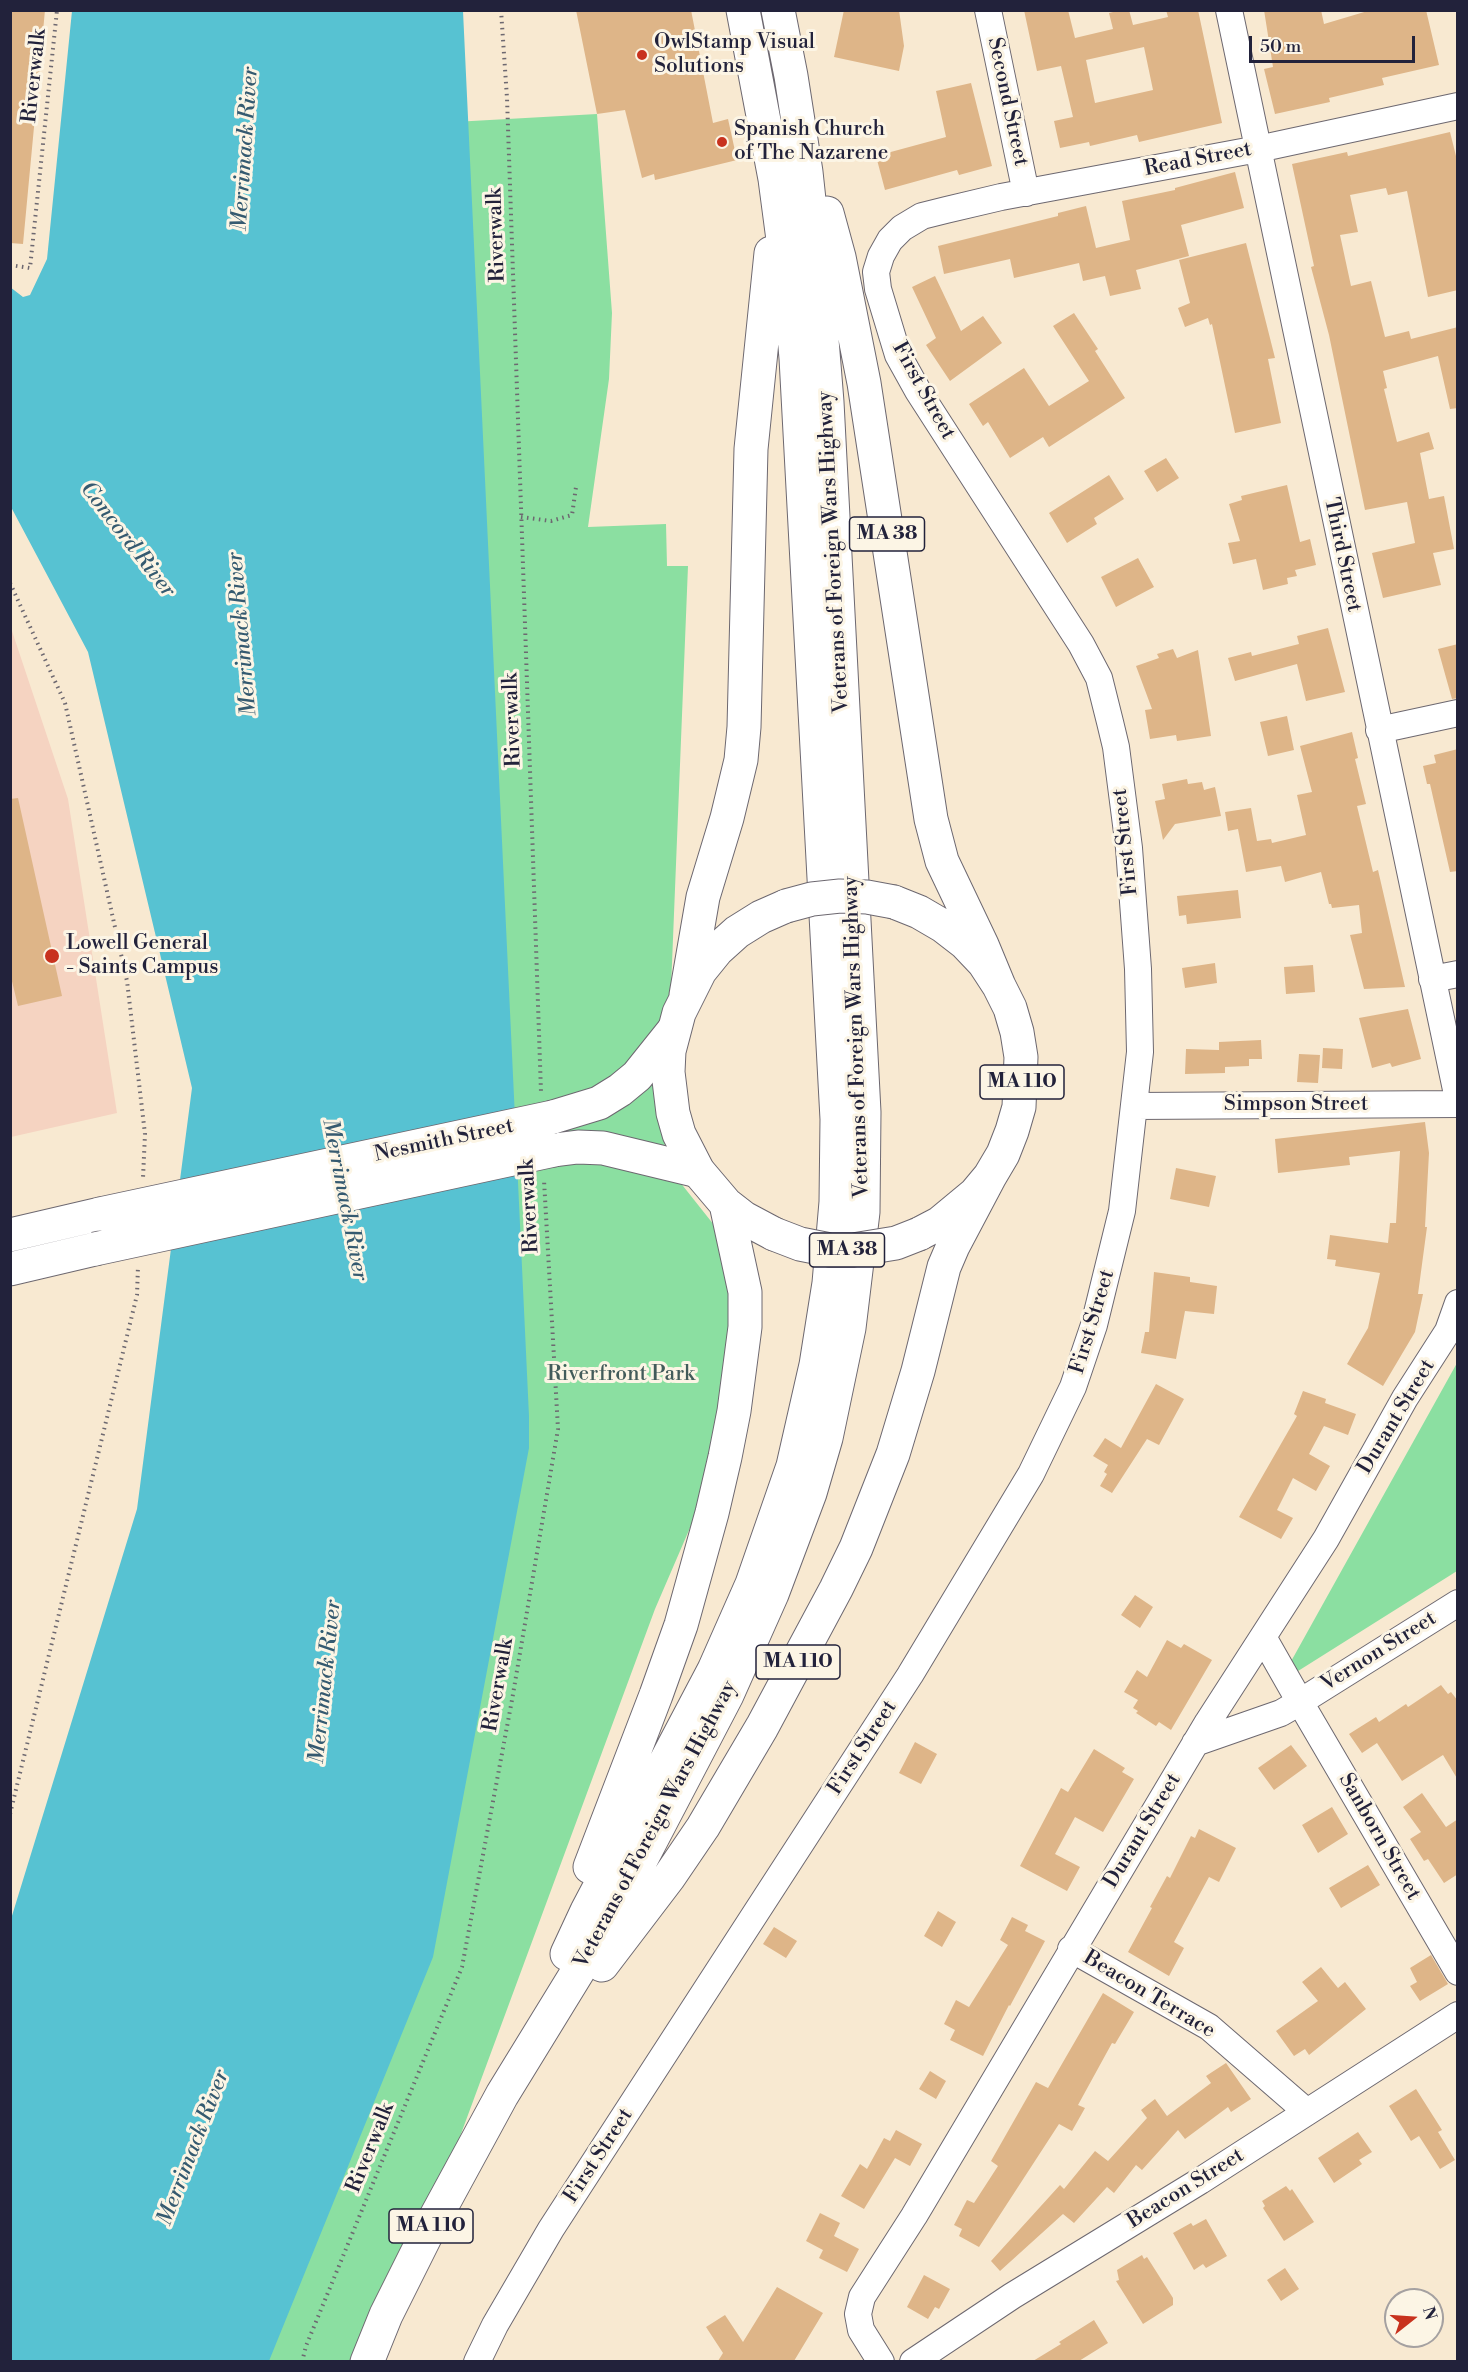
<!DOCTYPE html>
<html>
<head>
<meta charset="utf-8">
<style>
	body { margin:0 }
	#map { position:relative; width:1468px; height:2372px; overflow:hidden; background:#f8e9d1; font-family:"Libre Bodoni",serif }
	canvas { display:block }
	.frame { position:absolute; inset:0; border:12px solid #22223b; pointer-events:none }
	.north { position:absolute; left:1384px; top:2288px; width:60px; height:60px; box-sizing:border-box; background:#fcf5e5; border:2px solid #a5a1a1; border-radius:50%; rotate:73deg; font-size:16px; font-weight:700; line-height:24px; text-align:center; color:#22223b }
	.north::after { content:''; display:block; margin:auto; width:21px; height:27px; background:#c8321e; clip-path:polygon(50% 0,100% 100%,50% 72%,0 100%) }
	.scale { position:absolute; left:1249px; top:36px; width:166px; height:27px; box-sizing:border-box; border:3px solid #22223b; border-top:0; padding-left:8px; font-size:18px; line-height:21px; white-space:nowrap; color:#22223b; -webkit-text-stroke:4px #fcf5e5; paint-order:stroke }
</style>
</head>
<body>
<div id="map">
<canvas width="1468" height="2372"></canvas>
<div class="frame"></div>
<div class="north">N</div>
<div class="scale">50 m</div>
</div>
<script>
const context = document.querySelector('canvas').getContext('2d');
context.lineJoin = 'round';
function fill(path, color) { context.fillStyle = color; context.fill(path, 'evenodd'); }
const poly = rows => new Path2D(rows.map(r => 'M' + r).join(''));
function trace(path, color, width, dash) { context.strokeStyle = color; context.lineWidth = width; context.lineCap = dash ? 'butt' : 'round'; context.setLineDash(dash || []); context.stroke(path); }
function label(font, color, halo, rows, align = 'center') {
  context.font = font + ' "Libre Bodoni",serif'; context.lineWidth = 6; context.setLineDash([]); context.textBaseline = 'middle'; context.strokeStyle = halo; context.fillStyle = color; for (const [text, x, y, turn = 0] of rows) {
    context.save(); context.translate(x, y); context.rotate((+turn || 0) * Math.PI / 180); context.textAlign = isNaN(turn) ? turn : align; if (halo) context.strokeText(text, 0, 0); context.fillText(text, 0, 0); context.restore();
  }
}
const built = poly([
	[10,625,68,799,117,1113,11,1137]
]);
const green = poly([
	[597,114,612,313,609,379,588,527,666,524,667,566,688,566,664,1162,714,1225,745,1323,739,1414,655,1609,377,2361,258,2362,436,123],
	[1457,1363,1457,1571,1279,1683]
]);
const water = poly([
	[72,11,463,11,529,1416,529,1448,433,1957,269,2361,11,2361,11,1919,137,1509,192,1088,88,652,11,507,10,287,23,297,30,295,47,259]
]);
const building = poly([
	[10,10,45,10,23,244,10,243],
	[576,10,691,10,713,123,728,119,737,160,655,180,654,174,642,178,625,110,597,114],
	[844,10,899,10,904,46,899,71,834,57],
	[1024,10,1068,10,1075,38,1113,29,1109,13,1121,10,1129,10,1133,25,1168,17,1166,10,1198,10,1222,123,1139,142,1137,135,1090,146,1089,142,1060,148,1054,121,1073,117,1061,66,1037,71],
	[1144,47,1153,90,1095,103,1086,60],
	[1264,10,1321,10,1324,24,1371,10,1426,10,1439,65,1382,78,1384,85,1329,98,1330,102,1275,114,1264,69,1273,67],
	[971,83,992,166,959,175,957,170,885,190,876,156,946,137,936,91],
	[1450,132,1458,164,1458,290,1428,297,1407,191,1388,195,1386,188,1350,195,1358,232,1340,235,1351,286,1371,281,1385,337,1409,331,1411,339,1458,327,1458,408,1450,409,1438,356,1383,371,1387,388,1384,389,1397,442,1429,432,1434,449,1420,453,1429,499,1444,496,1454,549,1433,553,1441,585,1383,598,1372,553,1415,543,1407,502,1365,510,1329,335,1311,267,1314,266,1292,164,1347,152,1348,156],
	[1235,172,1244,208,1181,225,1189,256,1136,270,1141,289,1110,296,1105,276,1083,281,1079,263,1014,278,1010,259,944,274,938,246,1058,216,1058,213,1086,206,1096,248,1130,240,1122,201,1175,190,1175,188],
	[1246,243,1275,358,1268,359,1281,423,1235,433,1212,324,1210,325,1208,318,1185,327,1178,308,1190,303,1179,260],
	[935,276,961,331,983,316,1002,343,950,381,926,345,936,338,912,287],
	[1074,313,1098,349,1095,351,1125,398,1049,447,1043,437,1010,458,988,422,983,426,969,404,1024,368,1049,406,1089,381,1053,326],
	[1166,458,1179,478,1157,492,1144,471],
	[1109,475,1124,499,1094,518,1097,524,1067,543,1049,513],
	[1287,485,1300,542,1310,539,1316,565,1295,570,1297,576,1287,578,1288,584,1263,590,1256,559,1233,564,1228,543,1240,541,1229,504,1242,500,1241,496],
	[1138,558,1154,587,1116,607,1101,577],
	[1328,628,1345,692,1306,701,1297,664,1235,681,1228,658,1251,652,1252,656,1299,644,1297,636],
	[1458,644,1458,698,1452,699,1438,649],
	[1173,649,1177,658,1198,650,1211,736,1177,741,1176,735,1150,739,1145,710,1152,709,1136,666,1159,658,1157,654],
	[1287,716,1294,750,1268,756,1260,722],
	[1352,732,1358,758,1355,759,1366,804,1357,806,1373,872,1378,870,1405,987,1364,989,1350,935,1362,933,1359,905,1332,908,1331,904,1329,904,1321,872,1285,882,1281,866,1246,872,1238,829,1228,831,1225,812,1251,808,1257,841,1271,839,1272,843,1306,835,1297,795,1312,792,1300,746],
	[1458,749,1458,871,1450,872,1430,784,1427,784,1423,766,1436,763,1434,755],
	[1187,779,1188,784,1202,782,1204,790,1215,787,1221,816,1175,824,1163,840,1155,801,1165,799,1162,784],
	[18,798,62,996,18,1006,10,973,10,799],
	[1238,890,1241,918,1187,924,1186,915,1179,916,1177,896],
	[1215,963,1217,983,1185,988,1182,968],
	[1313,965,1315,992,1286,994,1284,967],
	[1408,1009,1421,1059,1392,1067,1390,1063,1372,1068,1359,1018],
	[1261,1040,1262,1059,1249,1059,1249,1066,1225,1067,1225,1073,1185,1074,1186,1049,1219,1050,1219,1042],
	[1323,1048,1343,1049,1342,1069,1322,1068],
	[1299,1054,1320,1055,1318,1083,1297,1082],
	[1425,1122,1429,1153,1425,1227,1427,1227,1418,1294,1423,1294,1415,1332,1383,1386,1347,1364,1368,1328,1380,1273,1335,1266,1336,1260,1327,1259,1330,1235,1388,1243,1390,1223,1396,1223,1400,1151,1349,1157,1350,1165,1278,1173,1275,1139],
	[1176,1168,1216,1176,1209,1207,1170,1199],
	[1154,1272,1190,1277,1190,1282,1217,1286,1214,1314,1185,1311,1176,1359,1141,1353,1145,1332,1149,1332],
	[1156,1384,1184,1399,1159,1445,1147,1439,1112,1493,1100,1486,1107,1474,1104,1472,1108,1465,1093,1456,1105,1438,1121,1448],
	[1303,1391,1326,1399,1325,1403,1356,1414,1348,1435,1324,1426,1309,1454,1330,1466,1316,1491,1293,1478,1277,1510,1293,1518,1281,1539,1239,1517,1297,1416,1294,1414],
	[1135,1595,1153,1607,1140,1628,1121,1615],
	[1167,1640,1181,1648,1184,1644,1212,1660,1171,1730,1159,1722,1156,1726,1136,1713,1138,1711,1133,1708,1138,1700,1124,1692,1137,1670,1147,1677],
	[1441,1685,1448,1694,1451,1692,1458,1701,1458,1780,1443,1755,1402,1781,1377,1743,1362,1753,1349,1734,1376,1717,1379,1722,1406,1704,1408,1707],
	[915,1742,937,1754,921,1784,899,1773],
	[1291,1745,1307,1766,1274,1790,1258,1768],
	[1094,1749,1125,1768,1122,1772,1134,1779,1103,1832,1075,1817,1055,1854,1080,1867,1067,1891,1020,1866,1061,1788,1068,1792],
	[1422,1793,1446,1827,1458,1819,1458,1874,1444,1883,1428,1859,1424,1861,1410,1839,1421,1832,1403,1807],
	[1332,1807,1348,1834,1318,1853,1302,1825],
	[1199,1829,1236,1848,1219,1882,1209,1877,1174,1942,1184,1948,1169,1976,1128,1952,1152,1908,1150,1907,1167,1876,1170,1878,1191,1836,1195,1838],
	[1368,1865,1380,1885,1341,1908,1329,1888],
	[938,1911,956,1922,942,1947,924,1936],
	[1012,1917,1028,1925,1025,1931,1045,1941,1010,2006,1009,2005,983,2056,950,2040,955,2030,944,2024,956,2000,969,2007,1008,1945,1000,1940],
	[774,1927,797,1941,786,1958,763,1944],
	[1431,1955,1448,1984,1420,2001,1410,1986,1417,1982,1410,1968],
	[1321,1967,1338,1988,1345,1982,1366,2009,1309,2055,1305,2049,1294,2056,1276,2031,1318,2001,1302,1982],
	[1103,1993,1134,2012,1115,2044,1112,2043,1078,2105,1085,2108,1072,2131,1059,2124,979,2247,959,2236,962,2229,954,2225,967,2200,974,2203,998,2166,991,2161,1036,2082,1048,2088],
	[1226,2063,1251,2099,1231,2112,1228,2107,1185,2139,1178,2130,1142,2170,1136,2165,1114,2193,1107,2187,1074,2223,1063,2214,1000,2271,991,2261,1060,2185,1064,2189,1095,2151,1108,2161,1147,2118,1141,2110,1155,2099,1167,2116,1211,2083,1206,2076],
	[930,2071,946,2081,936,2099,919,2089],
	[1416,2089,1442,2130,1438,2132,1455,2160,1440,2169,1419,2136,1411,2141,1389,2106],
	[896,2130,922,2144,910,2166,895,2158,864,2209,841,2196,860,2164,867,2169,884,2138,890,2141],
	[1358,2132,1372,2152,1359,2160,1362,2164,1334,2183,1318,2158],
	[1286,2186,1290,2191,1292,2189,1314,2222,1284,2241,1263,2208,1265,2206,1262,2201],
	[820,2213,840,2223,834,2236,859,2249,847,2272,819,2258,823,2250,806,2241],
	[1206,2219,1227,2256,1206,2268,1203,2264,1194,2270,1173,2233,1191,2223,1193,2226],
	[1142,2255,1144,2259,1147,2257,1173,2298,1173,2305,1143,2324,1116,2281,1119,2280,1117,2270],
	[1285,2268,1299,2289,1281,2301,1267,2280],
	[924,2275,950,2289,939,2309,935,2307,928,2319,907,2307],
	[777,2287,823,2313,794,2361,718,2361,723,2353,706,2327,725,2315,743,2342],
	[1094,2320,1108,2343,1079,2361,1033,2361,1061,2344,1059,2342]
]);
const path = poly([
	[501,10,507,98,541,1092],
	[10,265,30,268,57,10],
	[521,517,551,521,572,515,576,487],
	[10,583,65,703,127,981,145,1134,143,1178],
	[10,1814,137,1295,138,1266],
	[302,2362,306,2346,462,1967,512,1700,558,1429,544,1180]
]);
const minor = poly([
	[988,10,1026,193],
	[1229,10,1458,1099],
	[1379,730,1458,713],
	[1432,979,1458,974],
	[1135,1106,1458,1104],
	[1263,1637,1300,1702,1458,1603],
	[1195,1743,1281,1713,1300,1702,1458,1972],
	[1071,1949,1209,2027,1307,2112],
	[477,2362,495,2325,551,2229,910,1675,1031,1474,1073,1387,1094,1325,1122,1211,1140,1052,1138,969,1129,848,1116,747,1110,722,1099,678,1081,644,918,391,898,355,878,289,876,272,881,256,890,240,902,228,922,216,946,210,1001,197,1258,149,1458,106],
	[881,2362,861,2330,858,2314,862,2297,914,2216,1208,1722,1326,1539,1405,1398,1448,1331,1458,1303],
	[913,2362,1012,2296,1200,2181,1458,2015]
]);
const secondary = poly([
	[553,1117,599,1103,620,1090,637,1076,673,1031],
	[554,1150,578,1147,603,1148,698,1171],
	[10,1235,100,1214],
	[10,1269,95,1249]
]);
const primary = poly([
	[827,213,839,257,864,383,931,819,942,861,982,945,999,986],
	[894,902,919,912,943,926,965,943,984,963,999,986,1010,1008,1017,1032,1021,1057,1019,1107,1012,1131,1003,1154,990,1176,975,1194,940,1223,919,1234],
	[686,995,703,897,727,818,741,760,744,727,751,449,771,253],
	[774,1234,744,1218,726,1204,698,1171,679,1134,673,1113,668,1072,669,1051,679,1013,700,971,717,950,737,932,761,917,786,906],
	[590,1867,656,1695,681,1625,712,1513,725,1457,734,1411,745,1327,745,1292,726,1204],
	[567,1954,587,1911,714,1670,752,1584,793,1466,816,1365,829,1283,836,1202,837,1119,796,358,791,300,775,179,743,10],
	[602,1965,669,1877,703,1827,762,1727,836,1589,856,1548,893,1454,918,1371,944,1267,953,1246,990,1176],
	[367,2362,386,2315,427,2233,502,2095,610,1919,727,1695,772,1594,810,1493,826,1438,849,1328,863,1212,864,1112,827,402,816,265,806,172,791,76,778,10]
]);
const secondaryBridge = poly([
	[100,1214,553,1117],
	[95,1249,554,1150]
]);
const primaryBridge = poly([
	[786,906,812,899,840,896,867,897,894,902],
	[774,1234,800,1244,830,1250,853,1250,896,1243,919,1234]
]);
const markers = [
	[642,55,6,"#c8321e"],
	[722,142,6,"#c8321e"],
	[52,956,8,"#c8321e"]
];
const shields = [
	[887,534,75],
	[1022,1082,84],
	[847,1250,75],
	[798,1662,84],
	[431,2226,84]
];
const shieldNames = [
	["MA 38",887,534],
	["MA 110",1022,1082],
	["MA 38",847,1250],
	["MA 110",798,1662],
	["MA 110",431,2226]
];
const poiNames = [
	["OwlStamp Visual",654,43],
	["Solutions",654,67],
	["Spanish Church",734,130],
	["of The Nazarene",734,154],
	["Lowell General",66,944],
	["- Saints Campus",66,968]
];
const streetNames = [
	["Riverwalk",35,76,-84],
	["Second Street",1007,102,78],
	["Read Street",1198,160,-11],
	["Riverwalk",497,235,-92],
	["First Street",923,391,61],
	["Veterans of Foreign Wars Highway",834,552,-93],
	["Third Street",1342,555,78],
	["Riverwalk",513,720,-92],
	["First Street",1126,842,-96],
	["Veterans of Foreign Wars Highway",857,1037,-92],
	["Simpson Street",1296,1105],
	["Nesmith Street",444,1141,-12],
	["Riverwalk",530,1206,-93],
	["First Street",1093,1322,-73],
	["Durant Street",1397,1417,-59],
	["Vernon Street",1379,1652,-32],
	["Riverwalk",499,1685,-80],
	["First Street",863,1748,-57],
	["Veterans of Foreign Wars Highway",656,1825,-62],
	["Durant Street",1143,1831,-59],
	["Sanborn Street",1379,1837,60],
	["Beacon Terrace",1149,1995,31],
	["Riverwalk",371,2148,-68],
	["First Street",599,2156,-57],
	["Beacon Street",1186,2189,-32]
];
const parkNames = [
	["Riverfront Park",621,1375]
];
const waterNames = [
	["Merrimack River",246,149,-86],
	["Concord River",127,540,52],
	["Merrimack River",243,634,-95],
	["Merrimack River",344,1200,79],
	["Merrimack River",326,1682,-84],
	["Merrimack River",194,2148,-69]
];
fill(built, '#f5d3c1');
fill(green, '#8bdfa1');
fill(water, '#57c2d2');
fill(building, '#deb588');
trace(minor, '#6d6870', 28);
trace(secondary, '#6d6870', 35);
trace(primary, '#6d6870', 35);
trace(path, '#6d6870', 4, [1.5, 4.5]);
trace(minor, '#fff', 26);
trace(secondary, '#fff', 33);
trace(primary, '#fff', 33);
trace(secondaryBridge, '#6d6870', 35, []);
trace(primaryBridge, '#6d6870', 35, []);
trace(secondaryBridge, '#fff', 33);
trace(primaryBridge, '#fff', 33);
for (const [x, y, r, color] of markers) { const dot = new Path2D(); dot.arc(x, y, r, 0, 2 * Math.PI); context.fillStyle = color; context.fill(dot); trace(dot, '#fcf5e5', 2); }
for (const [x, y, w] of shields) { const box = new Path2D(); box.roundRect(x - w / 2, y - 17, w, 34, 4.5); context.fillStyle = '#fcf5e5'; context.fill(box); trace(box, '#22223b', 1.5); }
label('bold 20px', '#22223b', null, shieldNames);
label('21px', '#22223b', '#fcf5e5', poiNames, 'left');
label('21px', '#22223b', '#fcf5e5', streetNames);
label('21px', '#425b5a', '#fcf5e5', parkNames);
label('italic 22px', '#355a70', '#fcf5e5', waterNames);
</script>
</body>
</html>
